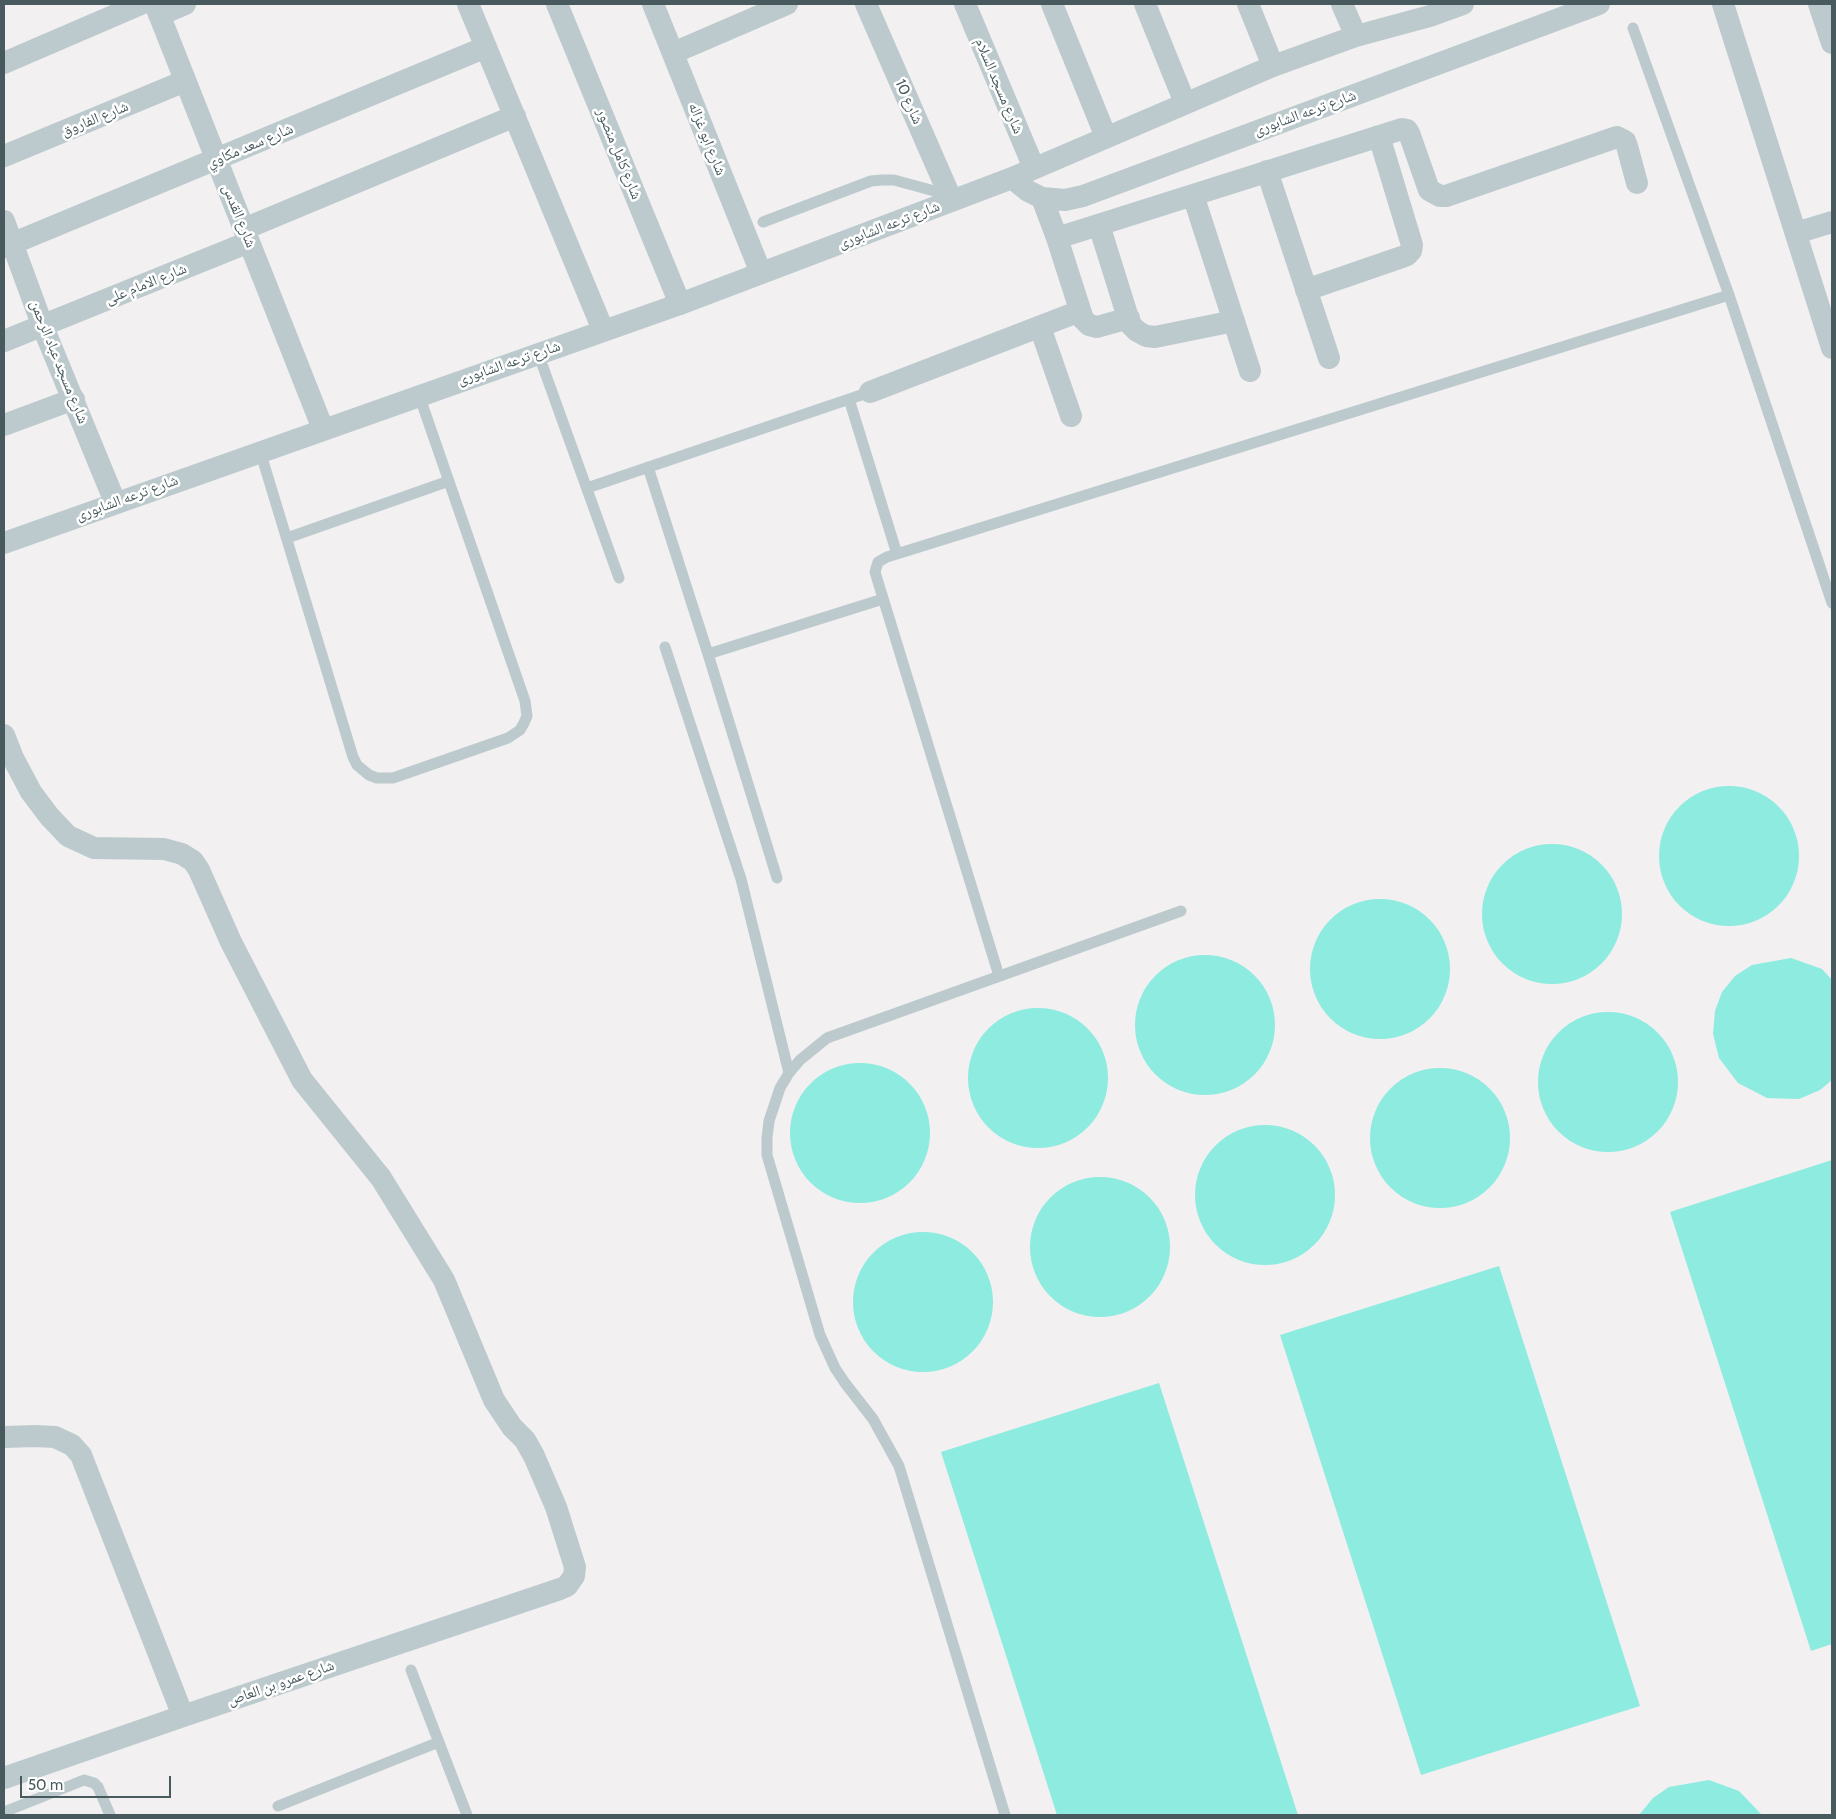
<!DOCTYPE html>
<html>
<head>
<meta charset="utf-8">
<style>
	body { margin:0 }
	#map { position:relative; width:1836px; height:1819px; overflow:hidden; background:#f2f0f1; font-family:Cabin,sans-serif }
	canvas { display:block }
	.frame { position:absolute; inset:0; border:5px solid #485a5d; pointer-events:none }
	.scale { position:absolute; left:20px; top:1776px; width:151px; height:22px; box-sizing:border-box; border:2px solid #485a5d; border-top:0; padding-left:6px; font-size:15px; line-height:18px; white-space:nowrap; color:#485a5d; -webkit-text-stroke:4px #fff; paint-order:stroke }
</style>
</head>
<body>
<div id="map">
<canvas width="1836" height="1819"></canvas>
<div class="frame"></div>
<div class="scale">50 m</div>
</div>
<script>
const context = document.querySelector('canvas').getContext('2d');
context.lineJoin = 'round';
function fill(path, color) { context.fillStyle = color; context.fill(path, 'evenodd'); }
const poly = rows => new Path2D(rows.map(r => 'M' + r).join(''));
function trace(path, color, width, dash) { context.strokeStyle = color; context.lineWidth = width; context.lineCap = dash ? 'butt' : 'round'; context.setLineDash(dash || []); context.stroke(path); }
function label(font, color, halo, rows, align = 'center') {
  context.font = font + ' Cabin,"Noto Naskh Arabic",sans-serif'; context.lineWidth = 5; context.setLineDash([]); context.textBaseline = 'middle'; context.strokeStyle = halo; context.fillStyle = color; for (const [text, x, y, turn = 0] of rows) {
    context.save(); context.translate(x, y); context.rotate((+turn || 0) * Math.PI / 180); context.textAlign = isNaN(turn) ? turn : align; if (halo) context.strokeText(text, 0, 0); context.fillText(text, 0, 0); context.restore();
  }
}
const water = poly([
	'1659 856a70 70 0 1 1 140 0a70 70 0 1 1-140 0Z',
	'1482 914a70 70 0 1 1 140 0a70 70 0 1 1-140 0Z',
	'1310 969a70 70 0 1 1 140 0a70 70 0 1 1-140 0Z',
	'1135 1025a70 70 0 1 1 140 0a70 70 0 1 1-140 0Z',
	[1791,958,1822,969,1832,980,1832,1080,1820,1090,1799,1099,1767,1098,1738,1083,1719,1058,1713,1034,1715,1011,1722,992,1735,976,1752,965],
	'968 1078a70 70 0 1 1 140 0a70 70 0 1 1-140 0Z',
	'1538 1082a70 70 0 1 1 140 0a70 70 0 1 1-140 0Z',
	'790 1133a70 70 0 1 1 140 0a70 70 0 1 1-140 0Z',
	'1370 1138a70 70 0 1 1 140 0a70 70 0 1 1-140 0Z',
	'1195 1195a70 70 0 1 1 140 0a70 70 0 1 1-140 0Z',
	[1832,1160,1832,1644,1811,1651,1670,1212],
	'1030 1247a70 70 0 1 1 140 0a70 70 0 1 1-140 0Z',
	'853 1302a70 70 0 1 1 140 0a70 70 0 1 1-140 0Z',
	[1499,1266,1640,1706,1421,1775,1280,1335],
	[1159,1383,1298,1815,1057,1815,941,1452],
	[1709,1780,1739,1791,1762,1815,1639,1815,1653,1798,1669,1787]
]);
const lane = poly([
	[1633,28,1729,295,1832,603],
	[763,222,871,181,882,180,894,180,949,195],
	[538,353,619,578],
	[849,399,897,554],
	[260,451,353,757,357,765,369,775,377,778,393,778,508,738,520,730,524,723,527,716,525,701,419,395],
	[648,467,708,654,777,878],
	[587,488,870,392],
	[287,538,449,481],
	[665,647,741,879,789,1073],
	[708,654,883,599],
	[999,976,875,572,878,562,887,557,1729,295],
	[411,1670,467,1815],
	[278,1806,439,1742],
	[4,1812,84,1780,94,1783,98,1787,110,1815],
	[1005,1815,899,1466,873,1419,845,1383,835,1368,820,1335,767,1155,767,1138,769,1121,780,1088,789,1073,800,1060,827,1038,1181,911]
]);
const street = poly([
	[155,4,323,429],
	[468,4,603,330],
	[557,4,680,304],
	[653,4,761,273],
	[866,4,952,201],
	[965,4,1034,168],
	[1052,4,1106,137],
	[1145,4,1185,103],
	[1248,4,1273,66],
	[1342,4,1356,36],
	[1723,4,1832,348],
	[1819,4,1832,43],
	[159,15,185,4],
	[673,53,787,4],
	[4,63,141,4],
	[4,156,185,81],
	[1267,171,1329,358],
	[1012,178,1028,191,1042,198,1065,200,1083,196,1599,4],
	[1193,195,1250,371],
	[1042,198,1057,238,1083,319,1089,325,1097,327,1129,318],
	[4,221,43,327,115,502],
	[1099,225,1130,324,1137,331,1146,336,1155,337,1234,321],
	[244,229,515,116],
	[1796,233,1832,222],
	[1057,238,1402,129,1407,130,1409,133,1429,190,1440,196,1446,196,1617,137,1625,141,1627,146,1637,183],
	[4,247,486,47],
	[1306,290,1402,257,1407,255,1411,251,1412,245,1379,136],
	[1040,327,1071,416],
	[4,341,249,242],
	[870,392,1080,311],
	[4,425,74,399],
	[4,543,680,304,1012,178,1273,66,1356,36,1430,16,1463,4],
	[4,735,13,758,31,792,49,816,68,836,94,848,164,849,182,854,193,861,199,870,231,942,302,1080,381,1178,444,1280,494,1400,512,1427,525,1440,534,1456,556,1507,575,1567,574,1576,567,1586,560,1589,183,1716,4,1778],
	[4,1437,35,1436,55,1437,72,1445,81,1455,183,1716]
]);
const streetNames = [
	["شارع مسجد السلام",999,86,67],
	["شارع 10",909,102,66],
	["شارع ترعه الشابورى",1305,113,-20],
	["شارع الفاروق",95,119,-22],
	["شارع ابو غزاله",707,139,68],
	["شارع سعد مكاوي",250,146,-23],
	["شارع كامل منصور",619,154,68],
	["شارع القدس",239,216,68],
	["شارع ترعه الشابورى",889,225,-21],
	["شارع الامام على",146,284,-22],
	["شارع مسجد عباد الرحمن",59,362,68],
	["شارع ترعه الشابورى",509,363,-19],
	["شارع ترعه الشابورى",127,498,-20],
	["شارع عمرو بن العاص",281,1683,-19]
];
fill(water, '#8eebe0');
trace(lane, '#bccacd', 11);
trace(street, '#bccacd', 22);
label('15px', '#485a5d', '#fff', streetNames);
</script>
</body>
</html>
